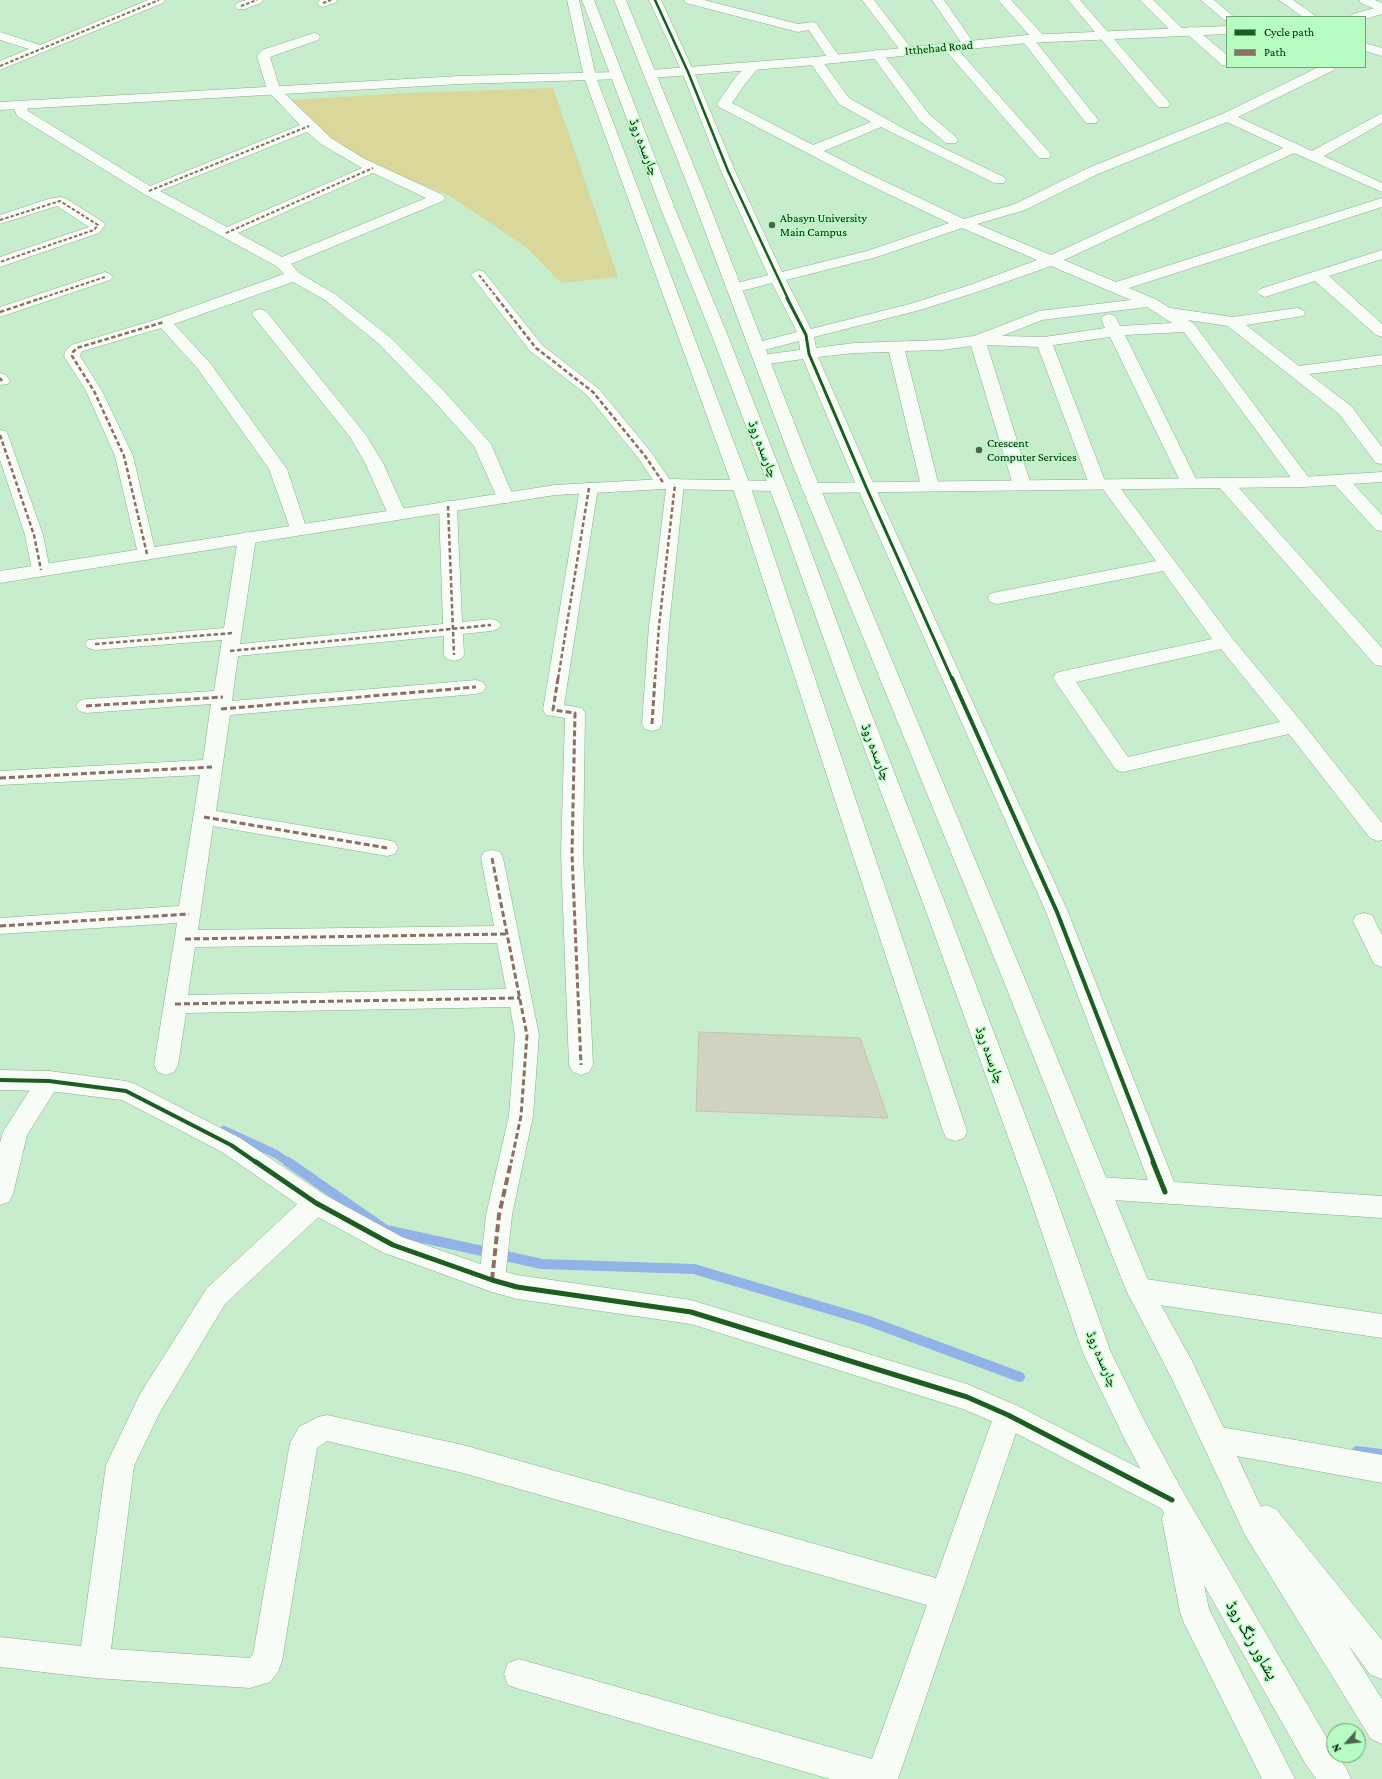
<!DOCTYPE html>
<html>
<head>
<meta charset="utf-8">
<style>
	body { margin:0 }
	#map { position:relative; width:1382px; height:1779px; overflow:hidden; background:#c7edcc; font-family:"Crimson Pro",serif }
	canvas { display:block }
	.legend { position:absolute; left:1226px; top:16px; width:140px; height:52px; box-sizing:border-box; background:#b7fdc1; border:1px solid #6fa377; margin:0; padding:5px 7px; list-style:none; font-size:12px; color:#021d08 }
	.legend li { display:flex; align-items:center; gap:8px; height:20px }
	.legend b { width:20px; border:1px solid #6fa377 }
	.north { position:absolute; left:1326px; top:1723px; width:40px; height:40px; box-sizing:border-box; background:#b7fdc1; border:1px solid #6fa377; border-radius:50%; rotate:243deg; font-size:11px; font-weight:700; line-height:16px; text-align:center; color:#021d08 }
	.north::after { content:''; display:block; margin:auto; width:14px; height:18px; background:#47664d; clip-path:polygon(50% 0,100% 100%,50% 72%,0 100%) }
</style>
</head>
<body>
<div id="map">
<canvas width="1382" height="1779"></canvas>
<ul class="legend">
<li><b style="height:5px;background:#1b5e20"></b>Cycle path</li>
<li><b style="height:5px;background:#8d6e63"></b>Path</li>
</ul>
<div class="north">N</div>
</div>
<script>
const context = document.querySelector('canvas').getContext('2d');
context.lineJoin = 'round';
function fill(path, color) { context.fillStyle = color; context.fill(path, 'evenodd'); }
const poly = rows => new Path2D(rows.map(r => 'M' + r).join(''));
function trace(path, color, width, dash) { context.strokeStyle = color; context.lineWidth = width; context.lineCap = dash ? 'butt' : 'round'; context.setLineDash(dash || []); context.stroke(path); }
function label(font, color, halo, rows, align = 'center') {
  context.font = font + ' "Crimson Pro","Noto Naskh Arabic",serif'; context.lineWidth = 3; context.setLineDash([]); context.textBaseline = 'middle'; context.strokeStyle = halo; context.fillStyle = color; for (const [text, x, y, turn = 0] of rows) {
    context.save(); context.translate(x, y); context.rotate((+turn || 0) * Math.PI / 180); context.textAlign = isNaN(turn) ? turn : align; if (halo) context.strokeText(text, 0, 0); context.fillText(text, 0, 0); context.restore();
  }
}
const green = poly([
	[553,88,618,277,561,283,526,247,450,196,358,159,275,101,405,93]
]);
const streamFar1 = poly([
	[224,1130,276,1154,289,1163]
]);
const stream = poly([
	[288,1162,386,1230,542,1264,694,1269,866,1320,1020,1377],
	[1357,1451,1382,1454]
]);
const building = poly([
	[699,1032,860,1038,888,1118,696,1111,699,1032]
]);
const minor = poly([
	[148,0,165,0,163,3,0,70,0,61,29,49,0,40,0,32,40,45,148,0],
	[246,0,263,0,261,3,245,9,237,9,235,6,237,3,246,0],
	[320,0,337,0,335,3,323,7,319,6,317,3,320,0],
	[567,0,579,0,596,77,750,485,967,1131,964,1138,955,1141,946,1138,943,1131,732,485,584,77,567,0],
	[649,0,661,0,694,72,735,171,782,272,867,251,949,223,859,180,719,107,717,104,719,101,735,78,749,63,759,63,760,66,745,84,732,103,813,145,871,122,839,104,809,61,810,58,815,57,820,58,849,98,908,131,1004,177,1006,180,1004,183,994,183,881,127,824,151,869,174,964,219,1015,204,1088,168,1222,114,1319,67,1335,67,1334,70,1238,117,1312,151,1382,113,1382,123,1324,156,1382,183,1382,192,1294,153,1064,260,1116,282,1382,198,1382,207,1129,288,1155,299,1170,308,1233,317,1297,308,1303,310,1305,313,1303,316,1246,325,1299,366,1382,355,1382,365,1309,374,1351,406,1382,447,1382,464,1376,463,1339,414,1228,326,1188,320,1194,324,1312,482,1309,486,1303,487,1297,486,1184,332,1125,335,1198,483,1195,487,1189,488,1183,487,1110,337,1053,345,1105,481,1115,481,1232,638,1301,721,1382,823,1382,840,1378,841,1370,838,1289,734,1123,772,1116,770,1053,678,1056,673,1063,671,1212,639,1163,571,997,604,990,602,988,598,990,594,997,592,1156,561,1102,488,1098,489,1092,488,1089,484,1038,347,987,345,1031,485,1028,489,1022,490,1016,489,1013,485,971,346,942,350,905,351,939,486,936,490,930,491,924,490,921,486,889,352,854,353,818,357,875,487,1068,912,1174,1182,1382,1196,1382,1218,1098,1199,1089,1196,1085,1188,1089,1180,1098,1177,1148,1180,1046,912,857,487,803,359,761,365,755,363,753,360,755,357,761,355,800,350,799,341,757,352,751,350,749,347,751,344,797,332,772,283,734,293,729,291,726,288,729,285,768,275,721,171,682,72,649,0],
	[1227,122,1283,148,1051,255,977,224,1025,210,1098,174,1227,122],
	[962,228,1037,260,970,285,910,304,811,329,786,280,877,257,962,228],
	[1051,266,1131,300,1039,311,974,336,942,340,854,343,816,348,814,337,920,310,980,291,1051,266],
	[1147,307,1172,323,1120,326,1115,316,1109,314,1103,316,1101,319,1105,328,1044,337,1002,336,1042,320,1147,307],
	[1221,649,1280,722,1128,757,1076,682,1221,649],
	[684,0,704,0,798,24,812,22,816,23,841,59,840,62,835,63,830,62,809,30,798,32,686,3,684,0],
	[862,0,874,0,911,48,913,51,911,54,903,54,862,0],
	[932,0,944,0,975,45,973,48,965,48,932,0],
	[998,0,1011,0,1044,36,1046,39,1044,42,1036,42,1096,117,1098,120,1096,123,1086,123,1021,39,1023,36,1030,36,998,0],
	[1068,0,1080,0,1168,101,1170,104,1168,107,1158,107,1068,0],
	[1140,0,1153,0,1183,29,1185,32,1183,35,1175,35,1140,0],
	[1201,0,1214,0,1234,17,1227,17,1227,20,1224,20,1201,0],
	[1279,0,1293,0,1317,17,1303,17,1279,0],
	[1359,0,1375,0,1382,3,1382,12,1361,3,1359,0],
	[1191,27,1195,28,1227,55,1227,66,1222,65,1187,34,1185,31,1187,28,1191,27],
	[314,33,318,34,320,37,318,40,270,57,280,89,331,138,363,158,443,195,445,198,443,201,291,264,299,273,335,294,391,338,444,391,491,444,514,498,511,502,505,503,499,502,474,446,432,399,379,344,325,300,293,282,174,324,210,363,287,469,307,530,304,534,298,535,292,534,269,469,198,369,161,328,83,351,81,353,80,356,102,391,133,456,156,554,153,558,147,560,141,558,138,554,115,456,86,391,64,356,65,352,71,345,158,319,284,274,276,266,144,194,17,116,13,105,15,102,25,102,28,111,150,186,300,125,267,90,257,56,262,50,314,33],
	[307,132,321,144,362,168,227,227,160,191,307,132],
	[373,173,426,198,282,257,238,233,373,173],
	[949,43,953,44,1049,152,1051,155,1049,158,1039,158,945,50,943,47,945,44,949,43],
	[1365,43,1382,48,1382,56,1365,51,1365,43],
	[877,50,881,51,929,114,956,137,958,140,956,143,946,143,919,120,871,54,873,51,877,50],
	[60,197,65,198,103,222,105,225,99,233,0,267,0,257,89,227,57,206,0,224,0,215,48,199,60,197],
	[1382,250,1382,259,1329,276,1382,324,1382,337,1376,335,1315,281,1265,297,1260,295,1257,292,1260,289,1382,250],
	[479,270,484,272,542,345,599,389,651,452,670,480,675,479,681,480,684,484,669,626,662,724,659,729,652,731,645,729,642,724,649,626,666,489,658,488,639,459,587,395,530,351,471,275,474,272,479,270],
	[105,272,110,274,113,277,110,280,0,317,0,307,105,272],
	[260,309,266,311,366,435,383,463,406,514,403,518,397,519,391,518,388,514,365,463,350,437,254,317,252,314,254,311,260,309],
	[0,373,6,375,10,381,8,384,0,385,0,373],
	[0,430,6,431,8,435,43,535,50,570,48,574,41,576,34,574,32,570,25,535,0,460,0,430],
	[1340,475,1346,476,1382,515,1382,531,1376,530,1334,484,1331,480,1334,476,1340,475],
	[1225,478,1231,479,1382,648,1382,666,1375,665,1219,487,1216,483,1219,479,1225,478],
	[589,483,595,484,598,488,564,705,582,708,585,713,583,854,593,1065,589,1072,581,1075,573,1072,569,1065,561,854,565,718,546,715,543,710,580,488,583,484,589,483],
	[448,501,454,502,457,506,462,622,491,619,498,621,501,625,498,629,491,631,463,634,464,655,461,659,454,661,447,659,444,655,444,636,238,656,232,701,476,680,483,682,486,687,483,692,476,694,230,715,216,811,387,840,395,842,398,848,395,854,387,856,213,826,198,930,494,926,481,858,484,852,492,850,500,852,503,858,539,1035,533,1116,512,1215,505,1280,501,1288,492,1292,483,1288,479,1280,486,1215,509,1116,515,1035,510,1007,186,1013,178,1065,174,1072,166,1075,158,1072,154,1065,177,923,0,934,0,918,179,906,200,775,0,785,0,771,203,760,211,704,86,713,79,711,76,706,79,701,86,699,214,691,222,640,95,650,88,648,85,644,88,640,224,628,238,538,241,534,247,532,253,534,256,538,240,644,443,624,439,506,442,502,448,501],
	[497,943,506,989,188,995,195,947,497,943],
	[1364,913,1372,915,1382,935,1382,967,1374,964,1353,921,1356,915,1364,913],
	[49,1071,58,1074,61,1081,27,1135,13,1194,9,1202,0,1205,0,1143,3,1132,40,1074,49,1071],
	[316,1192,325,1195,329,1203,325,1211,225,1304,160,1412,134,1466,111,1649,250,1658,253,1654,290,1443,299,1427,318,1417,327,1415,463,1445,936,1578,994,1415,998,1406,1008,1402,1018,1406,1022,1415,898,1779,830,1779,519,1689,508,1685,504,1674,508,1663,519,1659,872,1759,927,1605,463,1473,327,1441,317,1448,282,1661,278,1672,270,1682,250,1688,94,1678,0,1667,0,1637,81,1646,106,1465,140,1394,207,1288,307,1195,316,1192],
	[1139,1278,1382,1314,1382,1338,1139,1302,1130,1298,1126,1290,1130,1282,1139,1278]
]);
const tertiary = poly([
	[1382,6,1382,14,1365,19,1365,17,1351,17,1353,14,1382,6],
	[1227,26,1227,34,1027,43,815,65,651,78,646,77,645,74,646,71,651,70,815,57,1027,35,1227,26],
	[617,72,622,73,623,76,622,79,460,84,0,110,0,102,460,76,617,72],
	[1382,472,1382,482,1303,487,810,493,804,492,801,488,804,484,810,483,1303,477,1382,472],
	[664,479,777,481,783,482,786,486,783,490,777,491,664,489,555,495,0,583,0,571,555,485,664,479],
	[0,1070,49,1071,126,1081,135,1084,240,1138,325,1195,402,1237,492,1268,517,1275,691,1300,967,1384,1018,1406,1182,1490,1186,1500,1182,1510,1172,1514,998,1424,963,1409,691,1324,517,1299,492,1292,393,1256,384,1253,307,1211,222,1152,122,1100,49,1091,0,1090,0,1070],
	[1215,1426,1382,1455,1382,1483,1215,1452,1205,1448,1201,1439,1205,1430,1215,1426]
]);
const trunk = poly([
	[582,0,594,0,675,209,728,336,796,511,858,679,945,903,1053,1189,1110,1350,1144,1420,1182,1490,1334,1750,1334,1755,1337,1755,1346,1768,1351,1779,1316,1779,1305,1763,1204,1585,1209,1609,1295,1779,1262,1779,1184,1623,1180,1612,1162,1519,1164,1513,1124,1438,1083,1353,1027,1189,923,903,838,679,778,511,712,336,661,209,582,0],
	[614,0,626,0,704,191,811,466,1024,977,1150,1285,1192,1361,1261,1507,1266,1505,1276,1509,1382,1640,1382,1679,1371,1675,1348,1645,1382,1699,1382,1744,1371,1739,1245,1535,1172,1379,1126,1290,1002,977,793,466,690,191,614,0]
]);
const quietFar3 = poly([
	[323,3,331,0],
	[241,6,257,0],
	[0,66,159,0],
	[149,191,309,126],
	[0,220,60,201,98,225,94,230,0,262],
	[226,233,373,168],
	[479,275,498,299],
	[39,299,105,277]
]);
const quietFar2 = poly([
	[497,298,536,348,593,392,645,456,664,484],
	[0,312,42,298],
	[0,378,2,381],
	[0,435,34,535,41,570],
	[448,506,454,655],
	[147,554,124,456,94,391,72,356,73,352,77,348,164,322],
	[95,644,233,633],
	[230,651,491,625],
	[558,679,589,488],
	[655,679,659,626,675,484]
]);
const quietFar1 = poly([
	[558,678,553,710,575,713,572,854,581,1065],
	[86,706,223,697],
	[221,709,476,687],
	[652,724,655,678],
	[0,778,212,767],
	[204,817,387,848],
	[492,858,527,1035,521,1116,511,1163],
	[0,926,189,914],
	[185,939,507,934],
	[175,1004,520,998]
]);
const quiet = poly([
	[492,1280,499,1215,511,1162]
]);
const cyclewayFar3 = poly([
	[655,0,688,72,728,171,788,299]
]);
const cyclewayFar2 = poly([
	[787,298,806,335,809,354,866,487,952,679]
]);
const cyclewayFar1 = poly([
	[952,678,1057,912,1154,1163],
	[0,1080,49,1081,126,1091,231,1145,257,1163]
]);
const cycleway = poly([
	[256,1162,316,1203,393,1245,492,1280,517,1287,691,1312,967,1397,1008,1415,1172,1500],
	[1153,1162,1165,1192]
]);
const markers = [
	[772,225,4,"#47664d"],
	[979,450,4,"#47664d"]
];
const farStreetnames = [
	["Itthehad Road",939,48,-5]
];
const farPoinames = [
	["Abasyn University",780,218],
	["Main Campus",780,232],
	["Crescent",987,443],
	["Computer Services",987,457]
];
const streetNames = [
	["چارسدہ روڈ",644,147,69],
	["چارسدہ روڈ",763,449,69],
	["چارسدہ روڈ",876,752,69],
	["چارسدہ روڈ",990,1055,70],
	["چارسدہ روڈ",1102,1359,67]
];
const nearStreetnames = [
	["پشاور رنگ روڈ",1252,1640,60]
];
fill(green, '#d9d799');
trace(streamFar1, '#92b3e7', 8);
trace(stream, '#92b3e7', 10);
fill(building, '#d2d2c0');
trace(building, '#c2c3b2', 1);
trace(minor, '#8daa91', 1);
trace(tertiary, '#8daa91', 1);
trace(trunk, '#8daa91', 1);
fill(minor, '#f7fcf7');
fill(tertiary, '#f7fcf7');
fill(trunk, '#f7fcf7');
trace(quietFar3, '#8d6e63', 2, [3.5, 2]);
trace(quietFar2, '#8d6e63', 2.5, [4.5, 2.5]);
trace(quietFar1, '#8d6e63', 3, [6, 3]);
trace(quiet, '#8d6e63', 4, [8, 4]);
trace(cyclewayFar3, '#1b5e20', 2.5);
trace(cyclewayFar2, '#1b5e20', 3);
trace(cyclewayFar1, '#1b5e20', 4);
trace(cycleway, '#1b5e20', 5);
for (const [x, y, r, color] of markers) { const dot = new Path2D(); dot.arc(x, y, r, 0, 2 * Math.PI); context.fillStyle = color; context.fill(dot); trace(dot, '#b7fdc1', 1.5); }
label('12px', '#021d08', '#b7fdc1', farStreetnames);
label('12px', '#021d08', '#b7fdc1', farPoinames, 'left');
label('14px', '#021d08', '#b7fdc1', streetNames);
label('17px', '#021d08', '#b7fdc1', nearStreetnames);
</script>
</body>
</html>
